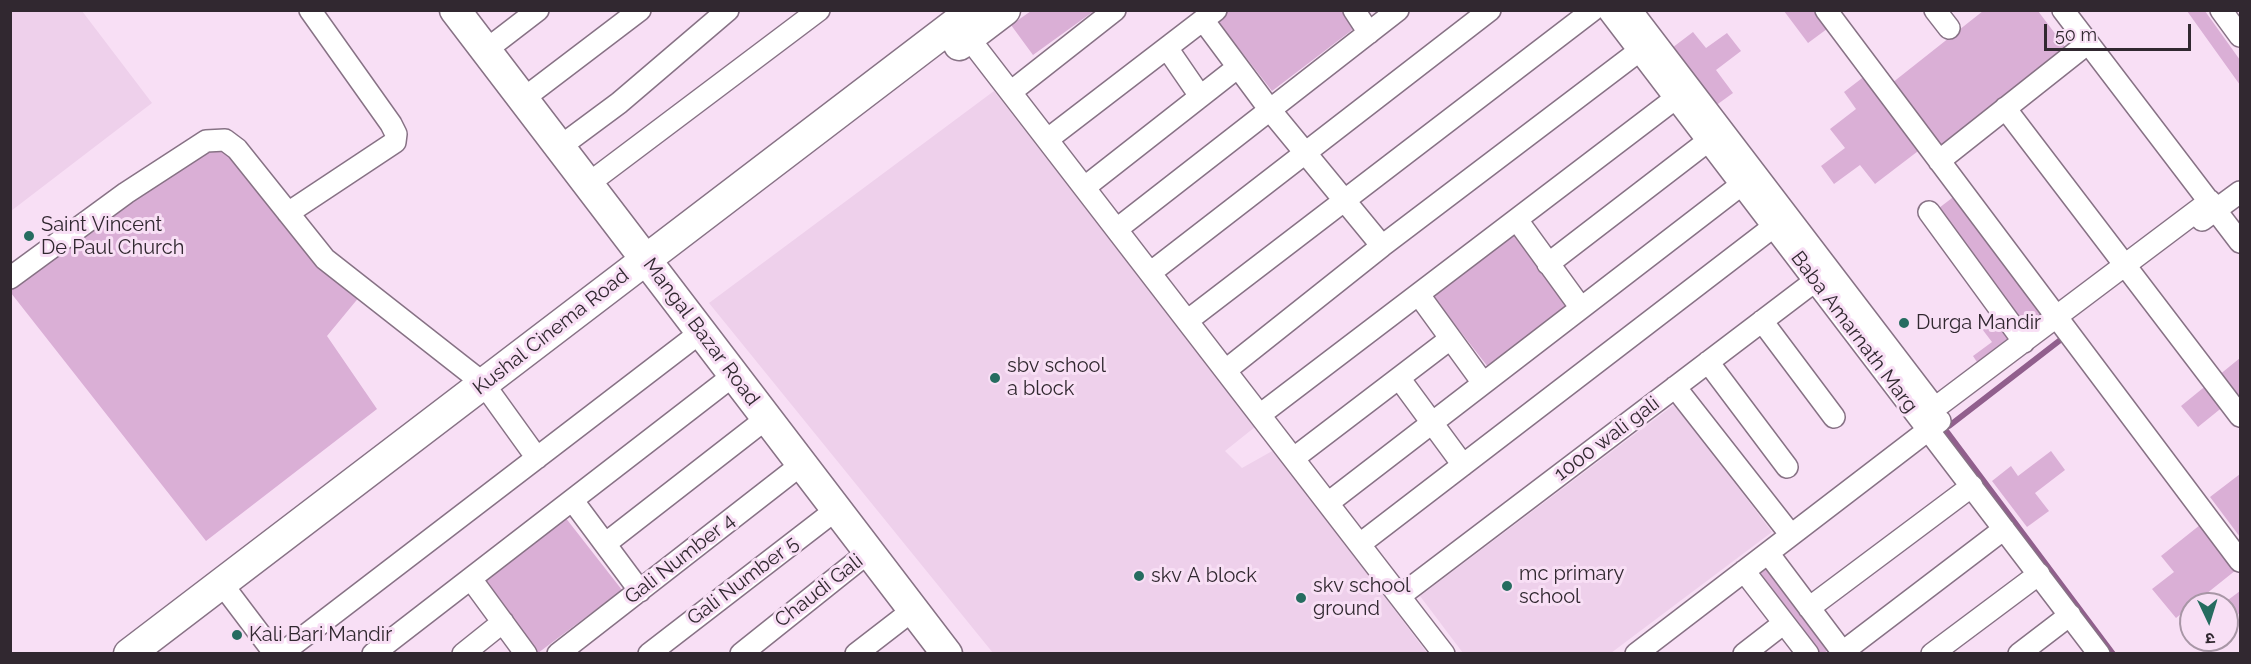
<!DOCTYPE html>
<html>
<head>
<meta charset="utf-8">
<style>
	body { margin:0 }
	#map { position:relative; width:2251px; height:664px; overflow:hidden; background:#f8dff5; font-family:Raleway,"Noto Sans Devanagari",sans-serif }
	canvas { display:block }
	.frame { position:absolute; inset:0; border:12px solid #312830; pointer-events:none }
	.north { position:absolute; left:2179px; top:592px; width:60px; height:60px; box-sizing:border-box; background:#f8dff5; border:2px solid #a896a6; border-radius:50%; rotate:176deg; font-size:16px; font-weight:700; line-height:24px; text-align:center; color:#312830 }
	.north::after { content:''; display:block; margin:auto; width:21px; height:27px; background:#266c60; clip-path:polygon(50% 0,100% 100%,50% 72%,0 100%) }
	.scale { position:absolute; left:2044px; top:24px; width:147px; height:27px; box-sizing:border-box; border:3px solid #312830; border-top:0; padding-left:8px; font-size:18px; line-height:21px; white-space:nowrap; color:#312830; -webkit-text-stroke:4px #f8dff5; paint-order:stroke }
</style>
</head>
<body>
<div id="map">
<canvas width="2251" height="664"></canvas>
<div class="frame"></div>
<div class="north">उ</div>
<div class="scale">50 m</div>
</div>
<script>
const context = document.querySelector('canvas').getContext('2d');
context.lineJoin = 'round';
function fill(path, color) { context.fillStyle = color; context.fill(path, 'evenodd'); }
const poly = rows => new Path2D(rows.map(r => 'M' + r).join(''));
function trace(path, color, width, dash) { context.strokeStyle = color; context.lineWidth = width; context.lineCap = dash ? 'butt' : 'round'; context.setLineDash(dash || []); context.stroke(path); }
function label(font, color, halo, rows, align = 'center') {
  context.font = font + ' Raleway,sans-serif'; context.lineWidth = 6; context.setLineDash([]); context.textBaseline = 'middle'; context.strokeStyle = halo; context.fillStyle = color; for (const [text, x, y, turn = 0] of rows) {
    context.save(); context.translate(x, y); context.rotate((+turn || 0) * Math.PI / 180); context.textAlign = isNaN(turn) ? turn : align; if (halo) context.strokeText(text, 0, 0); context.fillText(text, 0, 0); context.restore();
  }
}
const built = poly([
	[11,10,82,11,152,103,11,211],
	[994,91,1255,427,1225,451,1242,468,1274,450,1427,653,993,653,709,303],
	[1675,404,1772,532,1611,653,1463,653,1420,596]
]);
const green = poly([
	[1031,11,1031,10,1094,11,1033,55,1011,25],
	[1227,11,1343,11,1356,27,1272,91,1216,19],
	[1784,11,1820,11,1831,26,1808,43],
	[1983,11,2038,11,2069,52,1944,149,1892,83],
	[2187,11,2205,11,2240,60,2240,85],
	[1693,32,1706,48,1727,33,1741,51,1716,70,1733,93,1711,109,1668,51],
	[1870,72,1926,145,1875,184,1860,165,1834,184,1821,166,1845,148,1830,129,1856,109,1844,92],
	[225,141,360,296,327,336,377,409,206,541,11,293,11,283],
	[1956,195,2046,316,2025,332,1935,211],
	[1515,231,1572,303,1488,367,1432,295],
	[1994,313,2014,339,1979,365,1973,356,1992,342,1979,325],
	[2240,358,2240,393,2198,427,2181,406],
	[2051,451,2065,470,2035,493,2049,511,2027,527,1992,481,2011,466,2018,476],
	[2240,474,2240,537,2210,497],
	[565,517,622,590,538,653,482,582],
	[2200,525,2236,570,2176,618,2152,589,2174,572,2161,556],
	[1770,564,1832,647,1824,653,1814,653,1756,575],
	[2240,591,2240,616,2228,600]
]);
const stream = poly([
	[1949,426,2059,341],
	[1947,432,2113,654]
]);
const street = poly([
	[1354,10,1369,33],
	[1608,10,2099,654],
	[1631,10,1935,408,2210,201],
	[1826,10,2240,561],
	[1935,10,1949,28],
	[2063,10,2240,242],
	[2221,10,2240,36],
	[1203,20,1270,110,1382,246],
	[961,28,1444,654],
	[1167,48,1200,96],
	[486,50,538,10],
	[1012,91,1115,10],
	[523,99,640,10],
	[2005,108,2240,416],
	[1048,139,1216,10],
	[561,146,619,103,728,10],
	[1939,161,2088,43],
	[588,184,819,10],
	[1085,187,1238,67],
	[1929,212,2024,342],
	[288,213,395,142,396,134,391,124,310,10],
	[1517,220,1581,308],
	[2202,220,2240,192],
	[1117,229,1398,10],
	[1548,264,1708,141],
	[1150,273,1490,10],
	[10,278,126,193,206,141,225,140,237,149,325,259,483,383,537,458],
	[1419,295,1483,383],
	[1187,321,1593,10],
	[1762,321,1834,417],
	[1708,362,1787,467],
	[1226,370,1382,246,1639,51],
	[1399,378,1463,465],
	[1675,387,1791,535],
	[1261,414,1676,98],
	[1294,458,1450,339],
	[573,501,640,591],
	[1328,503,1741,185],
	[605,544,767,418],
	[1360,544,1773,227],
	[1768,553,1844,654],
	[1744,571,1808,654],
	[471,579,526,654],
	[222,584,275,654],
	[1400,596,1815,281],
	[1809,608,1972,486],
	[281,654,701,332],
	[373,654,734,375],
	[463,654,503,622],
	[558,654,802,464],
	[649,654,837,509],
	[741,654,870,551],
	[856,654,913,610],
	[1636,654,1940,421],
	[1744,654,1784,623],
	[1840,654,2004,529],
	[1932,654,2039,574],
	[2019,654,2070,615]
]);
const secondary = poly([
	[455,10,947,654],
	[959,45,1005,10],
	[129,654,973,10]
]);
const markers = [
	[29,236,6,"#266c60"],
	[1904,323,6,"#266c60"],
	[995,378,6,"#266c60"],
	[1139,576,6,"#266c60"],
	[1507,586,6,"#266c60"],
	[1301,598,6,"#266c60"],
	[237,635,6,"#266c60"]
];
const poiNames = [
	["Saint Vincent",41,225],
	["De Paul Church",41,248],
	["Durga Mandir",1916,323],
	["sbv school",1007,366],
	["a block",1007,389],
	["mc primary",1519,574],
	["school",1519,597],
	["skv A block",1151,576],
	["skv school",1313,586],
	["ground",1313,609],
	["Kali Bari Mandir",249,635]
];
const streetNames = [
	["Kushal Cinema Road",551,332,-38],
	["Mangal Bazar Road",701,332,53],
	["Baba Amarnath Marg",1854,332,53],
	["1000 wali gali",1607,439,-37],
	["Gali Number 4",680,559,-38],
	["Gali Number 5",743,581,-37],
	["Chaudi Gali",819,591,-38]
];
fill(built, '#eed0eb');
fill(green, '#daafd6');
trace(stream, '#915f8d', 6);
trace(street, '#877285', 24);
trace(secondary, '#877285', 33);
trace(street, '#fff', 21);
trace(secondary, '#fff', 30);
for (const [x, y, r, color] of markers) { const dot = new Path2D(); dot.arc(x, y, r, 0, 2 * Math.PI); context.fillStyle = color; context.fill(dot); trace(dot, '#f8dff5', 2); }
label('20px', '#312830', '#f8dff5', poiNames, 'left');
label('20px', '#312830', '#f8dff5', streetNames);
</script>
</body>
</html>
